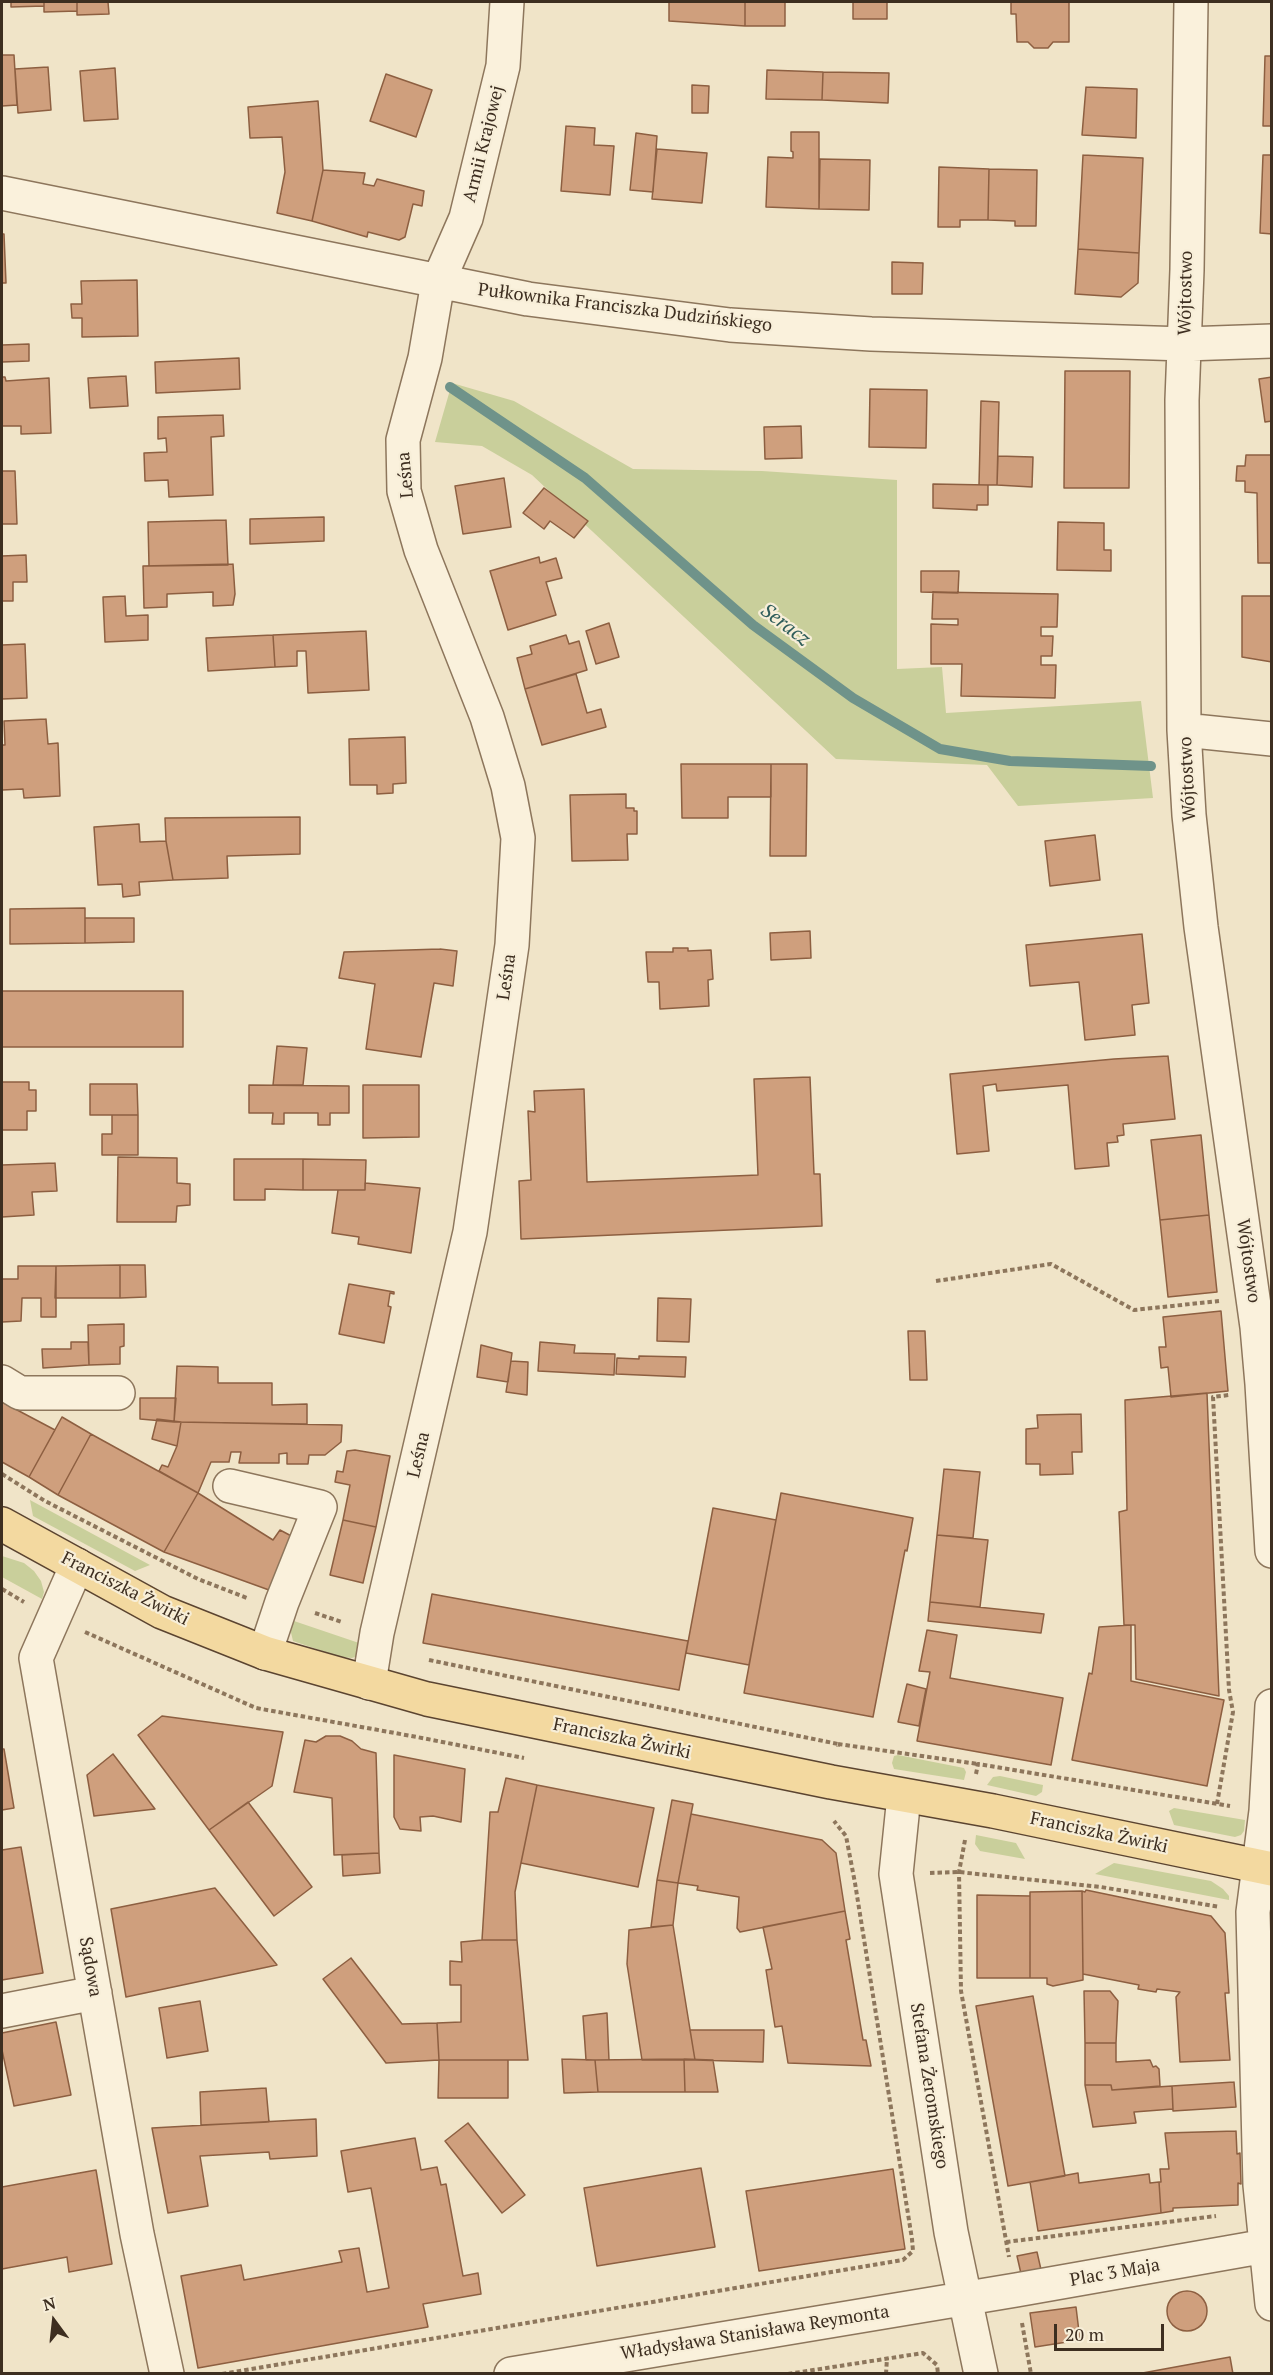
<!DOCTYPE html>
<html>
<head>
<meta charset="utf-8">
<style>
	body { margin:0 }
	#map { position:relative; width:1273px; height:2375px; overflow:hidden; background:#f0e4c8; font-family:"PT Serif",serif }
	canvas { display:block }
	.frame { position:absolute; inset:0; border:3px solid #3d2e20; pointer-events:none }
	.north { position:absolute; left:24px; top:2291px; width:60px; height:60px; -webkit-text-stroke:4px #f7eed8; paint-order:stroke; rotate:345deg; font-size:16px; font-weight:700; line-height:24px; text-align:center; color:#3d2e20 }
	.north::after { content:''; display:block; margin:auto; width:21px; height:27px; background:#3d2e20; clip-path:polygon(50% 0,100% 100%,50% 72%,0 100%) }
	.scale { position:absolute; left:1054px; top:2324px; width:110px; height:27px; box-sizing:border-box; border:3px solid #3d2e20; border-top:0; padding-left:8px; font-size:18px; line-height:21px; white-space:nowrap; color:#3d2e20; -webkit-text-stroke:4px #f7eed8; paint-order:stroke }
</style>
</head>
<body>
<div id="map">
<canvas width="1273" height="2375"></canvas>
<div class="frame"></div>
<div class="north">N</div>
<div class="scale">20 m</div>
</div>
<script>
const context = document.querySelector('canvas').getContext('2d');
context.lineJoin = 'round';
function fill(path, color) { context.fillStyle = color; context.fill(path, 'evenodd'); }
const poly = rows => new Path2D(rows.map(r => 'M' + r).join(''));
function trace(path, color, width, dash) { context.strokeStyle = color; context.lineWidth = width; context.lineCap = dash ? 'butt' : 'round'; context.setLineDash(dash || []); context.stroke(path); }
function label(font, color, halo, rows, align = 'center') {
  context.font = font + ' "PT Serif",serif'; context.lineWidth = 4.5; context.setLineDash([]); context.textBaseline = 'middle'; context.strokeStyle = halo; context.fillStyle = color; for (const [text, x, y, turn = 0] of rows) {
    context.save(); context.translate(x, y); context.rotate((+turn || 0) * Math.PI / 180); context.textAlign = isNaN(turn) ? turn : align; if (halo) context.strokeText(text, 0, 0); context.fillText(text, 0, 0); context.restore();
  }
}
const green = poly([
	[452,383,514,401,633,469,762,471,897,480,897,669,942,667,946,713,1141,701,1153,798,1018,806,987,765,836,759,532,475,482,446,435,442],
	[30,1500,150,1565,135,1571,33,1516],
	[2,1556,24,1563,34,1571,41,1581,44,1592,42,1599,2,1577],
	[294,1621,359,1643,358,1656,352,1658,340,1657,293,1641,289,1624],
	[898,1755,964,1768,966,1772,964,1780,894,1769,892,1763,894,1756],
	[1000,1776,1043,1785,1042,1792,1036,1796,987,1785,993,1777],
	[1174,1808,1245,1820,1244,1831,1241,1835,1235,1837,1174,1825,1169,1811],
	[976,1835,1016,1843,1025,1859,980,1851,975,1844],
	[1114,1863,1211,1881,1223,1889,1229,1896,1229,1900,1095,1874]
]);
const stream = poly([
	[450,387,585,478,753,625,853,698,940,749,1010,761,1151,766]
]);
const building = poly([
	[11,2,44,2,44,6,11,7,11,2],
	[44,2,77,2,77,11,44,12,44,2],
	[77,2,108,2,109,14,77,15,77,2],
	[669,2,745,2,745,26,669,21,669,2],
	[745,2,785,2,785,26,745,26,745,2],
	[853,2,887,2,887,19,853,19,853,2],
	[1011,2,1069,2,1069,42,1053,42,1048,48,1034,48,1028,42,1017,42,1016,14,1011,14,1011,2],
	[2,55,14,55,17,105,2,106,2,55],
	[1265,56,1272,56,1272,126,1263,126,1265,56],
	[48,67,51,110,18,113,15,69,48,67],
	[115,68,118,119,84,121,80,71,115,68],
	[767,70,823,72,822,100,766,99,767,70],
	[823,72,889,73,888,103,822,100,823,72],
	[386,74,432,90,416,137,370,121,386,74],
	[692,85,709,86,708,113,692,113,692,85],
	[1086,87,1137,89,1136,138,1082,135,1086,87],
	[318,101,323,170,312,221,277,213,285,172,282,137,250,138,248,107,318,101],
	[566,126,595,128,594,145,614,146,610,195,561,191,566,126],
	[791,132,819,132,819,209,766,207,768,157,793,158,793,152,791,151,791,132],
	[636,133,657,136,653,192,630,190,636,133],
	[657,149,707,153,702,203,652,199,657,149],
	[1083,155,1143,158,1139,253,1078,249,1083,155],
	[1263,155,1272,155,1272,234,1260,233,1263,155],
	[820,159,870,160,869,210,819,209,820,159],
	[939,167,989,169,988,220,960,220,960,227,938,227,939,167],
	[989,169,1037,170,1036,226,1015,226,1015,221,988,220,989,169],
	[323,170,365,173,363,184,374,186,377,179,424,191,422,206,413,204,405,237,399,240,368,232,367,237,312,221,323,170],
	[2,234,4,234,6,283,2,283,2,234],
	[1078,249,1139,253,1138,283,1121,297,1075,294,1078,249],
	[892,262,923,263,922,294,892,294,892,262],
	[137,280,138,336,82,337,82,318,72,318,71,304,82,304,81,281,137,280],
	[29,344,29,361,2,362,2,345,29,344],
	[239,358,240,389,156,393,155,362,239,358],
	[1065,371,1130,371,1129,488,1064,488,1065,371],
	[126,376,128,406,90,408,88,378,126,376],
	[2,377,5,377,6,381,49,378,51,433,21,434,21,426,2,426,2,377],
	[1272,377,1272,421,1265,422,1259,379,1272,377],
	[870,389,927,390,926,448,869,447,870,389],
	[981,401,999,402,997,485,979,485,981,401],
	[223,415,224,436,211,437,213,495,169,497,168,480,145,481,144,453,167,452,166,438,158,439,158,417,223,415],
	[801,426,802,458,765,459,764,427,801,426],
	[1246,455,1272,455,1272,563,1258,563,1257,493,1245,492,1245,481,1236,481,1237,466,1245,466,1246,455],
	[998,456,1033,457,1032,487,997,485,998,456],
	[2,471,15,471,17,524,2,524,2,471],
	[504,478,511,527,463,534,455,486,504,478],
	[933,484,988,485,988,505,977,505,977,510,933,508,933,484],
	[544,488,588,521,574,538,550,521,544,529,523,513,544,488],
	[324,517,324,541,250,544,250,519,324,517],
	[226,520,228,565,149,566,148,522,226,520],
	[1058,522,1104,523,1104,550,1111,550,1111,571,1057,570,1058,522],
	[26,555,27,582,13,582,13,601,2,601,2,556,26,555],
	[539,557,540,563,556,558,562,578,546,582,556,615,508,630,490,571,539,557],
	[233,564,235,594,233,605,213,606,213,592,167,594,167,607,144,608,143,566,233,564],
	[921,571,959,571,958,593,921,592,921,571],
	[933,592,1058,594,1057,627,1041,627,1041,636,1053,636,1052,656,1041,656,1041,665,1056,665,1055,698,961,696,962,664,931,664,931,624,958,625,958,619,932,619,933,592],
	[125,596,126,616,148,615,148,640,105,642,103,597,125,596],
	[1242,596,1272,596,1272,662,1242,657,1242,596],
	[609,623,619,657,596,664,586,631,609,623],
	[366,631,369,690,308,693,306,651,297,651,297,666,275,667,273,635,366,631],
	[273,635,275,667,208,671,206,638,273,635],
	[566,635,569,644,579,641,587,670,525,689,517,658,532,654,530,646,566,635],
	[25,644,27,698,2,699,2,645,25,644],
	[576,674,587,713,601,709,606,727,542,745,525,689,576,674],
	[46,719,48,744,58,743,60,796,24,798,23,789,2,790,2,745,5,745,4,721,46,719],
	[405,737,406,783,393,784,393,793,377,794,377,785,350,785,349,739,405,737],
	[681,764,771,764,771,797,728,797,728,818,682,818,681,764],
	[771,764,807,764,806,856,770,856,771,764],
	[626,794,626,808,634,808,634,811,637,811,637,834,627,834,628,860,572,861,570,795,626,794],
	[300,817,300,854,227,856,228,878,173,880,166,841,165,818,300,817],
	[139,824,140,842,166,841,173,880,139,882,140,895,123,897,122,884,98,885,94,827,139,824],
	[1095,835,1100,880,1050,886,1045,841,1095,835],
	[85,908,85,943,10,944,10,909,85,908],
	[85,918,134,918,134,942,85,943,85,918],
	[810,931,811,958,771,960,770,933,810,931],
	[1142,934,1149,1003,1132,1005,1135,1035,1085,1040,1079,982,1030,986,1026,945,1142,934],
	[673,948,688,948,688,951,711,950,713,979,708,980,709,1006,660,1009,659,982,648,982,646,952,673,952,673,948],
	[440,949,457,951,453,986,434,983,421,1057,366,1049,375,984,339,978,344,952,440,949],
	[2,991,183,991,183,1047,2,1047,2,991],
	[277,1046,307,1048,303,1085,273,1085,277,1046],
	[1168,1056,1175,1119,1123,1124,1124,1135,1117,1136,1118,1142,1107,1143,1109,1166,1075,1169,1068,1085,997,1091,996,1084,983,1086,989,1151,957,1154,950,1074,1114,1059,1168,1056],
	[810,1077,814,1174,820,1174,822,1226,521,1239,519,1181,531,1180,528,1111,535,1112,534,1091,584,1089,587,1182,758,1175,754,1079,810,1077],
	[2,1082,29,1082,29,1090,36,1090,36,1111,27,1111,27,1130,2,1130,2,1082],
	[90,1084,137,1084,138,1115,90,1115,90,1084],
	[249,1085,349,1086,349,1113,330,1113,330,1125,318,1125,318,1113,284,1113,284,1124,272,1124,273,1113,249,1113,249,1085],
	[363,1085,419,1085,419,1137,363,1138,363,1085],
	[112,1115,138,1115,138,1155,102,1155,102,1134,112,1134,112,1115],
	[1201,1135,1209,1215,1160,1220,1151,1140,1201,1135],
	[118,1157,177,1158,177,1183,190,1184,190,1205,177,1206,176,1222,117,1222,118,1157],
	[234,1159,303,1159,303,1190,265,1189,265,1200,234,1200,234,1159],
	[303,1159,366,1160,365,1190,303,1190,303,1159],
	[55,1163,57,1191,32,1192,34,1215,2,1217,2,1165,55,1163],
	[365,1183,420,1188,411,1253,358,1244,359,1237,332,1233,338,1190,365,1190,365,1183],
	[1209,1215,1217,1292,1168,1297,1160,1220,1209,1215],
	[120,1265,145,1265,146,1297,120,1298,120,1265],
	[120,1265,120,1298,55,1298,56,1266,120,1265],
	[18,1266,56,1266,56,1317,41,1317,41,1298,22,1298,21,1321,2,1322,2,1279,18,1279,18,1266],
	[349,1284,394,1292,394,1294,390,1293,388,1306,391,1307,384,1343,339,1334,349,1284],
	[658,1298,691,1299,689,1342,657,1341,658,1298],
	[1221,1311,1228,1391,1171,1397,1168,1367,1161,1368,1159,1347,1166,1347,1163,1317,1221,1311],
	[124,1324,124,1346,120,1347,120,1364,89,1365,88,1325,124,1324],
	[908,1331,925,1331,927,1380,910,1380,908,1331],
	[71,1342,88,1342,89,1365,43,1368,42,1349,71,1349,71,1342],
	[540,1342,575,1345,574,1353,615,1354,614,1375,538,1371,540,1342],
	[481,1345,512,1353,508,1382,477,1377,481,1345],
	[639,1356,686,1357,685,1377,616,1374,617,1358,639,1359,639,1356],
	[511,1361,528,1362,527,1395,506,1392,511,1361],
	[177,1366,218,1367,218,1383,272,1383,272,1405,307,1404,307,1424,174,1422,177,1366],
	[1207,1393,1219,1696,1136,1679,1135,1625,1124,1625,1119,1512,1127,1510,1125,1400,1207,1393],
	[140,1398,176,1398,174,1422,140,1419,140,1398],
	[2,1402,55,1430,29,1477,2,1462,2,1402],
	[1081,1414,1082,1452,1072,1452,1073,1474,1040,1475,1040,1464,1026,1464,1026,1429,1038,1428,1037,1415,1081,1414],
	[62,1417,91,1434,58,1495,29,1477,62,1417],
	[157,1419,181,1422,177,1446,152,1439,157,1419],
	[181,1422,342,1425,341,1442,325,1455,309,1455,308,1464,287,1464,287,1453,279,1454,279,1463,239,1463,241,1452,231,1452,229,1462,211,1462,198,1493,159,1471,162,1465,168,1467,177,1446,181,1422],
	[91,1434,198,1493,164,1552,58,1495,91,1434],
	[355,1450,390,1456,376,1527,343,1520,350,1485,335,1482,337,1471,343,1472,347,1451,355,1450],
	[944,1469,980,1472,973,1538,937,1535,944,1469],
	[198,1493,273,1540,280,1530,297,1539,269,1590,164,1552,198,1493],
	[781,1493,913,1518,907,1551,905,1550,873,1717,744,1693,781,1493],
	[713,1508,776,1520,749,1665,686,1653,713,1508],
	[343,1520,376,1527,363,1583,330,1575,343,1520],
	[937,1535,988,1540,980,1607,930,1602,937,1535],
	[432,1594,688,1641,679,1690,423,1643,432,1594],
	[930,1602,1044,1614,1041,1633,928,1621,930,1602],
	[1131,1625,1131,1681,1224,1700,1207,1786,1072,1760,1089,1673,1092,1674,1099,1627,1131,1625],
	[927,1630,957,1635,950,1678,1063,1698,1051,1765,917,1741,930,1672,919,1671,927,1630],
	[907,1684,926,1689,919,1726,898,1722,907,1684],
	[162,1716,283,1732,272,1786,209,1830,138,1735,162,1716],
	[326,1736,340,1736,352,1741,361,1749,376,1753,379,1853,334,1855,332,1798,294,1792,305,1740,316,1742,326,1736],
	[2,1749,4,1749,14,1808,2,1810,2,1749],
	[113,1754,155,1809,94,1816,87,1775,113,1754],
	[394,1755,465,1769,461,1822,433,1816,420,1817,421,1831,400,1829,394,1817,394,1755],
	[506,1778,537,1785,515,1892,517,1940,482,1940,490,1812,498,1812,506,1778],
	[537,1785,654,1808,638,1887,521,1863,537,1785],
	[672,1800,693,1804,678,1883,657,1880,672,1800],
	[248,1802,312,1887,274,1916,209,1830,248,1802],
	[691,1814,822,1840,836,1853,845,1911,740,1932,737,1928,739,1897,697,1890,698,1886,678,1883,691,1814],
	[21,1847,43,1973,2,1980,2,1850,21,1847],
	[379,1853,380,1873,343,1876,342,1855,379,1853],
	[657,1880,678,1883,673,1925,651,1927,657,1880],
	[215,1888,277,1965,126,1997,111,1909,215,1888],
	[1086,1890,1211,1916,1225,1933,1229,1993,1225,1993,1230,2060,1180,2062,1176,1997,1180,1992,1157,1989,1156,1992,1138,1989,1139,1985,1083,1974,1082,1891,1085,1892,1086,1890],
	[1082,1891,1083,1980,1053,1986,1047,1984,1047,1978,1030,1978,1030,1892,1082,1891],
	[977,1895,1030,1896,1030,1978,977,1978,977,1895],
	[845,1911,850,1939,846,1940,863,2040,866,2040,871,2066,788,2063,782,2026,775,2027,766,1970,772,1969,763,1927,845,1911],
	[673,1925,695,2060,642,2060,627,1964,629,1930,673,1925],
	[482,1940,517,1940,528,2060,439,2060,437,2023,461,2022,461,1985,450,1985,450,1961,462,1962,461,1942,482,1940],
	[351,1958,402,2024,437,2023,439,2060,386,2063,323,1979,351,1958],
	[1084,1991,1110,1991,1118,2001,1116,2043,1085,2043,1084,1991],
	[1033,1996,1065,2176,1008,2186,976,2006,1033,1996],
	[200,2001,208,2051,167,2058,159,2008,200,2001],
	[607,2013,609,2060,586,2060,583,2016,607,2013],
	[56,2022,71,2095,14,2106,2,2050,2,2033,56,2022],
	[690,2030,764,2030,763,2062,695,2060,690,2030],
	[1085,2043,1116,2043,1116,2062,1150,2060,1153,2067,1156,2066,1159,2069,1160,2086,1112,2090,1111,2085,1085,2085,1085,2043],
	[562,2059,595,2060,598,2092,564,2093,562,2059],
	[684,2059,685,2092,598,2092,595,2060,684,2059],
	[684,2059,713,2060,718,2092,685,2092,684,2059],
	[439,2060,508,2060,508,2098,438,2098,439,2060],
	[1234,2082,1236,2107,1173,2111,1172,2086,1234,2082],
	[1085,2085,1111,2085,1112,2090,1172,2086,1173,2109,1134,2112,1136,2123,1093,2127,1085,2085],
	[266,2088,269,2122,201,2125,200,2092,266,2088],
	[316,2119,317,2156,270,2159,269,2152,200,2156,208,2206,168,2213,152,2128,316,2119],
	[468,2123,525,2195,502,2213,445,2141,468,2123],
	[1236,2131,1237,2154,1240,2153,1241,2184,1238,2183,1238,2205,1173,2208,1173,2211,1161,2213,1159,2182,1161,2182,1160,2169,1169,2169,1165,2133,1236,2131],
	[415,2138,421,2170,437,2167,441,2185,446,2184,463,2276,478,2273,481,2294,423,2304,428,2327,198,2368,181,2276,241,2265,244,2280,342,2262,339,2251,359,2248,367,2292,389,2288,371,2188,348,2192,341,2151,415,2138],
	[701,2168,715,2247,597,2266,584,2188,701,2168],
	[893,2169,905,2249,759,2271,746,2191,893,2169],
	[96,2170,112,2264,69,2272,67,2257,2,2269,2,2187,96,2170],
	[1078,2173,1079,2183,1149,2174,1150,2183,1159,2182,1161,2213,1038,2231,1030,2182,1078,2173],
	[1037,2252,1042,2274,1022,2278,1017,2256,1037,2252],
	'1167 2311a20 20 0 1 1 40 0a20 20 0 1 1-40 0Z',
	[1076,2307,1080,2340,1035,2347,1030,2313,1076,2307],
	[1230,2357,1233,2374,1137,2374,1230,2357]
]);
const path = poly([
	[936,1281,1051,1264,1134,1310,1219,1301],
	[2,1474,45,1501,198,1579,247,1598],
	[2,1589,24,1602],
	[315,1613,342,1622],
	[85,1632,256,1708,417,1737,524,1758],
	[429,1660,838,1744,838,1747],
	[838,1744,978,1764],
	[976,1774,978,1764,1230,1806],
	[1217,1804,1233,1712,1229,1690,1213,1397,1229,1395],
	[965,1840,959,1872,961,1991,1009,2257],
	[930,1873,959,1872,1101,1887,1220,1907],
	[1006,2242,1216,2216],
	[1022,2323,1031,2374],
	[222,2374,903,2260,913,2251,912,2239,855,1883,846,1836,834,1821],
	[788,2374,923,2353,937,2365,938,2374],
	[886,2374,887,2358]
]);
const minor = poly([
	[1191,2,1187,270,1182,400,1184,730,1189,815,1201,927,1257,1327,1262,1384,1272,1551],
	[2,193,528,299,730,325,871,334,1185,344,1272,341],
	[1184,730,1272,739],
	[2,1382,20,1393,118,1393],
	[230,1486,320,1507,282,1602,265,1653],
	[77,1565,36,1658,137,2234,167,2374],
	[369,1683,377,1633,470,1232,512,945,518,838,508,786,487,717,421,550,404,491,403,440,425,358,438,282,466,218,503,66,507,2],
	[1272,1706,1266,1811,1253,1912,1260,2185,1272,2304],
	[904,1796,896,1874,951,2232,981,2374],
	[2,2011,95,1993],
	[511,2374,1016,2290,1266,2246]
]);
const major = poly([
	[2,1524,162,1612,265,1653,427,1699,831,1782,993,1811,1272,1869]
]);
const streetNames = [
	["Armii Krajowej",484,144,-76],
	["Wójtostwo",1186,293,-89],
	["Pułkownika Franciszka Dudzińskiego",625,308,7],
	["Leśna",406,475,-95],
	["Wójtostwo",1188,779,-93],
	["Leśna",507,977,-82],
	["Wójtostwo",1248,1261,82],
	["Leśna",419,1455,-77],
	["Franciszka Żwirki",125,1589,27],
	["Franciszka Żwirki",622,1739,12],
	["Franciszka Żwirki",1099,1833,12],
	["Sądowa",90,1967,80],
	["Stefana Żeromskiego",929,2086,81],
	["Plac 3 Maja",1115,2273,-10],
	["Władysława Stanisława Reymonta",755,2333,-9]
];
const waterNames = [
	["Seracz",785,625,37]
];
fill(green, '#c9cf9b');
trace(stream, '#6f938a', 10);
fill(building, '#cf9f7d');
trace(building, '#8d5f41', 1.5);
trace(minor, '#8d765c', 36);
trace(major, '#5b4430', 36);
trace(path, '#8d765c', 4, [4.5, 3]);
trace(minor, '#faf1dc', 33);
trace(major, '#f3d9a0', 33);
label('18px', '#3d2e20', '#f7eed8', streetNames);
label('italic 20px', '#2f5d5a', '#f7eed8', waterNames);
</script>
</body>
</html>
